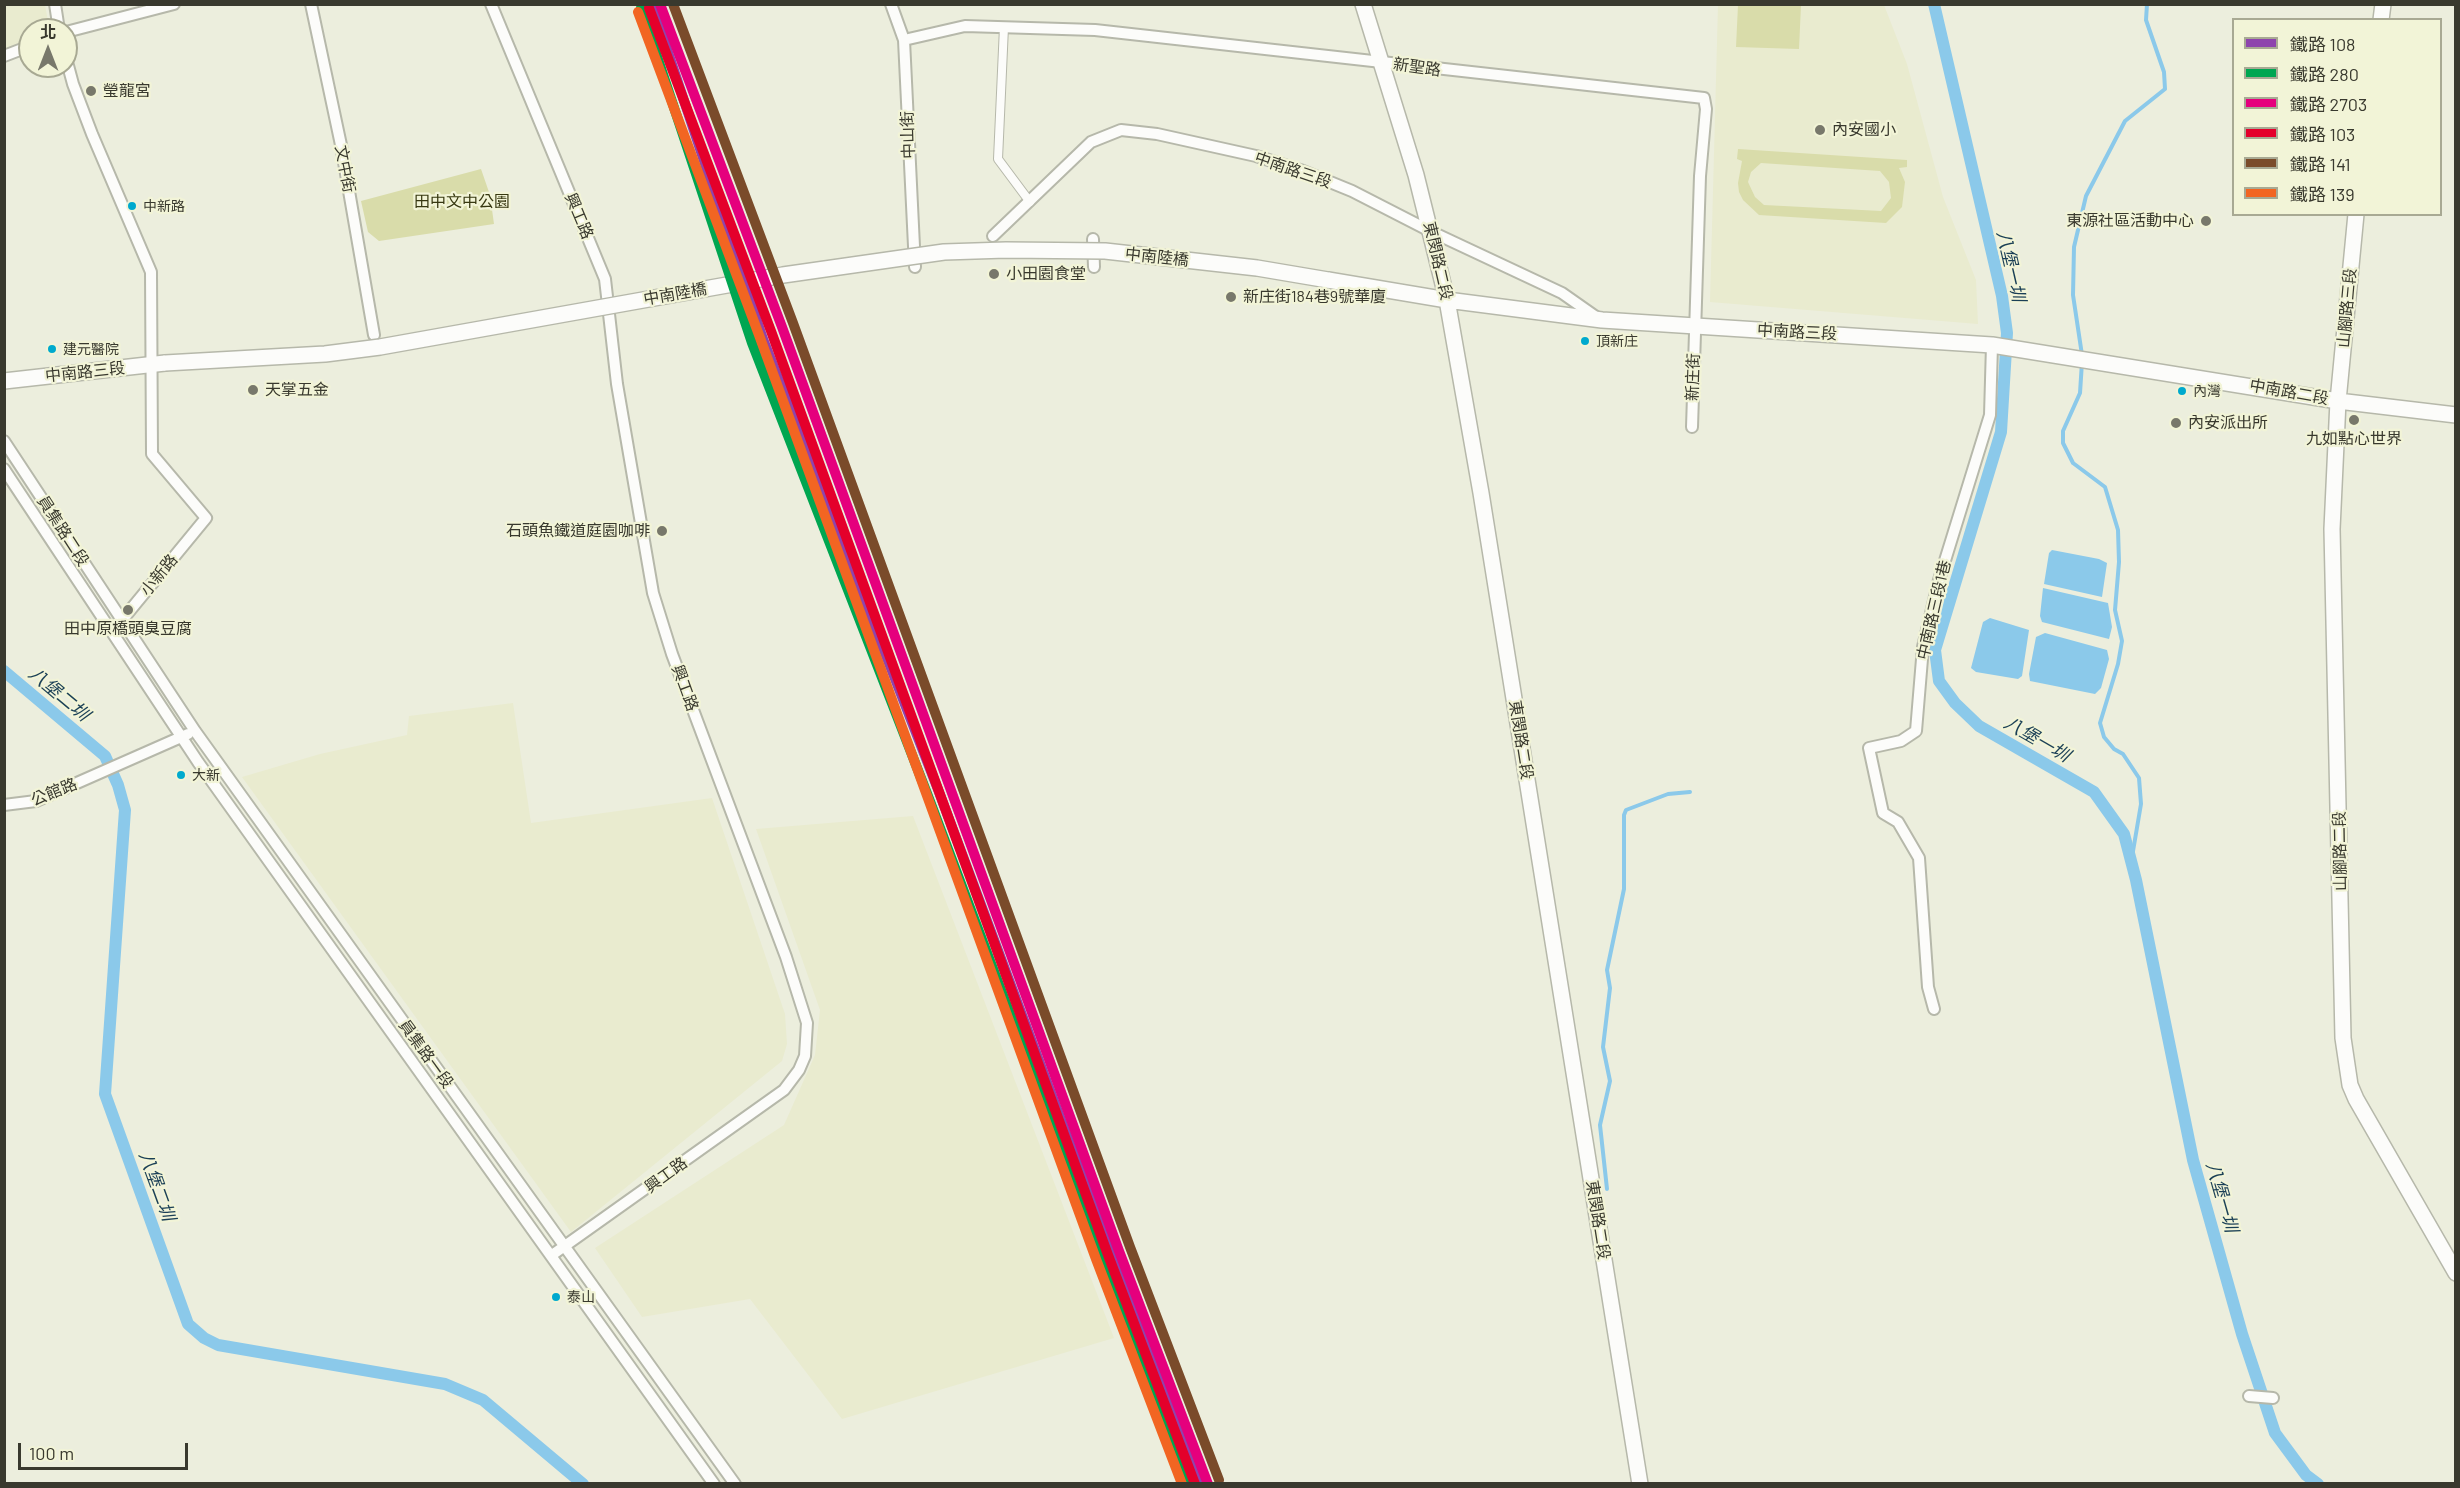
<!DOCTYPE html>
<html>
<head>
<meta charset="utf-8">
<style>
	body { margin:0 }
	#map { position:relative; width:2460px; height:1488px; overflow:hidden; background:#eceedd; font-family:Barlow,"Noto Sans TC",sans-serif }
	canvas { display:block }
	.frame { position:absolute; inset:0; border:6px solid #39392e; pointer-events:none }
	.legend { position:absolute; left:2232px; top:18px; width:210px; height:198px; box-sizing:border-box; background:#f2f4d7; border:2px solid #a8a993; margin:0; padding:8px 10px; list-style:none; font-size:18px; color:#39392e }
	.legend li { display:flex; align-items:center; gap:12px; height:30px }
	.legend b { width:30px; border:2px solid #a8a993 }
	.north { position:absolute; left:18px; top:18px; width:60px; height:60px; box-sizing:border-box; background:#f2f4d7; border:2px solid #a8a993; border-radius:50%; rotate:0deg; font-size:16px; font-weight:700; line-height:24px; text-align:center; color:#39392e }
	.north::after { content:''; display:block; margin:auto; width:21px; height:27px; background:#78786b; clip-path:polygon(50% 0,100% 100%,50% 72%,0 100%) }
	.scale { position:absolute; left:18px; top:1443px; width:170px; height:27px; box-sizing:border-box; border:3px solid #39392e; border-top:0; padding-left:8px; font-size:18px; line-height:21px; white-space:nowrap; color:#39392e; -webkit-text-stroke:4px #f2f4d7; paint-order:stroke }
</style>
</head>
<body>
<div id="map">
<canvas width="2460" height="1488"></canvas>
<div class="frame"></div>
<ul class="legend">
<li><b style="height:8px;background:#8e44ad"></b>鐵路 108</li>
<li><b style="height:8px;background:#00a651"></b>鐵路 280</li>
<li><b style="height:8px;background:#e5007d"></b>鐵路 2703</li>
<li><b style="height:8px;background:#e4002b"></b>鐵路 103</li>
<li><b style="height:8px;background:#7a4b2a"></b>鐵路 141</li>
<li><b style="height:8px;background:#f26522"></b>鐵路 139</li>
</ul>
<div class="north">北</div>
<div class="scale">100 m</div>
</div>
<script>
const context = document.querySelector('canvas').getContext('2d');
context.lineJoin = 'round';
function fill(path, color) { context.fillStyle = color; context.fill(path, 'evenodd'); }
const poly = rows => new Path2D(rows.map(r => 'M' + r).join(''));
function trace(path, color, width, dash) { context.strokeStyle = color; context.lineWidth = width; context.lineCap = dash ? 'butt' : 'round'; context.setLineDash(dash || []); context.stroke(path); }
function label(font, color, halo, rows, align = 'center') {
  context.font = font + ' Barlow,"Noto Sans TC",sans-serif'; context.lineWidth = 4.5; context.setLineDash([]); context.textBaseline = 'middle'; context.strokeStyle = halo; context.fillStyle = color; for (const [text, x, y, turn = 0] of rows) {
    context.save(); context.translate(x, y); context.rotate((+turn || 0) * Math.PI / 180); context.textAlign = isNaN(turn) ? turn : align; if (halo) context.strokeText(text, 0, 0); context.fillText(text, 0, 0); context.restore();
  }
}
const built = poly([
	[5,5,45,5,48,21,42,30,30,30,30,41,5,50],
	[1718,5,1884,5,1907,64,1943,197,1976,280,1978,324,1710,302],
	[513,703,531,823,712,798,785,1014,787,1044,782,1061,571,1232,242,777,320,754,407,735,409,716],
	[913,816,1114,1338,842,1419,750,1299,642,1317,595,1248,784,1125,815,1055,820,1010,756,829]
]);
const green = poly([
	[1738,5,1801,5,1799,49,1736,47],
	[1738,149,1907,160,1907,167,1899,168,1905,182,1902,207,1886,223,1759,215,1743,200,1739,192,1738,183,1742,161,1737,159],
	[1761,163,1880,171,1889,182,1891,198,1881,211,1764,205,1755,197,1748,182,1751,172],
	[481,169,490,195,494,224,379,241,368,232,361,201]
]);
const water = poly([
	[2052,550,2099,559,2107,563,2102,597,2044,584,2049,553],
	[2043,588,2108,603,2112,627,2109,639,2042,622,2040,616],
	[1990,618,2029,630,2022,676,2018,679,1976,672,1971,668,1983,622],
	[2045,633,2107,650,2109,659,2101,688,2095,694,2030,681,2029,674,2036,637]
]);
const stream = poly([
	[2082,355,2073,295,2074,247,2086,196,2125,121,2165,89,2164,72,2146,20,2147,4],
	[2082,362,2080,393,2063,431,2063,443,2073,463,2105,487,2118,530,2119,562,2115,610,2122,641,2118,664,2100,723,2104,737,2114,749,2123,754,2139,778,2141,804,2131,863],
	[1607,1189,1600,1125,1610,1081,1603,1047,1610,988,1607,970,1624,889,1624,815,1626,810,1668,794,1690,792]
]);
const canal = poly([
	[1934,4,2002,296,2007,333,2001,432,1935,650,1939,681,1955,703,1979,726,2094,792,2124,834,2136,880,2193,1160,2242,1334,2275,1433,2306,1475,2318,1484],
	[4,671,105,756,118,785,125,810,105,1094,188,1324,204,1338,218,1345,445,1384,483,1400,583,1484]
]);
const pedestrian = poly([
	[1004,27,998,159,1030,202]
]);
const minor = poly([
	[55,4,59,30],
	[311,4,341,145,374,335],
	[491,4,605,279,617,384,653,593,672,654,786,957,807,1023,805,1056,799,1070,784,1090,552,1255],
	[891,4,904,40,915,267],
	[66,32,174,4],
	[904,40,965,26,1095,30,1704,98,1706,109,1700,176,1692,427],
	[4,56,30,46],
	[66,58,73,84,92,134,151,272,152,454,206,518,118,625],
	[993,236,1091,142,1121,130,1157,134,1256,156,1303,171,1352,191,1432,232,1562,293,1599,319],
	[1093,239,1094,267],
	[4,441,195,731,735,1484],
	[4,469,198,762,714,1484],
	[4,805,36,801,188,734],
	[1934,1009,1928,987,1919,858,1898,822,1883,813,1869,748,1901,741,1916,731,1923,647,1939,580,1990,415,1992,345],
	[2249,1396,2273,1398]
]);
const secondary = poly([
	[1363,4,1416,175,1447,300,1481,493,1640,1484],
	[2381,20,2383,4],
	[2356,214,2338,401,2332,529,2343,1038,2350,1085,2356,1099,2456,1273],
	[1328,280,1447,300,1602,320,1992,345,2338,401,2456,415],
	[4,381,165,363]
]);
const secondaryBridge = poly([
	[165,363,325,354,380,347,783,275,944,252,1006,250,1105,251,1257,268,1328,280]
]);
const rail1 = poly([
	[652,4,763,339,939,792,1111,1254,1200,1484]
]);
const rail2 = poly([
	[641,8,752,343,928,796,1187,1484]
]);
const rail3 = poly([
	[660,4,782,327,1119,1251,1208,1484]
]);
const rail4 = poly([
	[649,8,771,331,1108,1255,1195,1484]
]);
const rail5 = poly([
	[673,4,793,323,1130,1247,1219,1480]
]);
const rail6 = poly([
	[638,12,759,335,1096,1259,1182,1484]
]);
const markers = [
	[91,91,6,"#78786b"],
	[1820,130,6,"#78786b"],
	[132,206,5,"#00a9ce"],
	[2206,221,6,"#78786b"],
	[994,274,6,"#78786b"],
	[1231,297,6,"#78786b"],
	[1585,341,5,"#00a9ce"],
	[52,349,5,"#00a9ce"],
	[253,390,6,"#78786b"],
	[2182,391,5,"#00a9ce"],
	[2354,420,6,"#78786b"],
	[2176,423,6,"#78786b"],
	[662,531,6,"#78786b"],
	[128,610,6,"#78786b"],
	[181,775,5,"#00a9ce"],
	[556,1297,5,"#00a9ce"]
];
const busNames = [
	["中新路",143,206],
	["頂新庄",1596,341],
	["建元醫院",63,349],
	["內灣",2193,391],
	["大新",192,775],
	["泰山",567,1297]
];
const streetNames = [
	["新聖路",1417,67,8],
	["中山街",908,135,-92],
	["文中街",345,169,79],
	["中南路三段",1293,170,19],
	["興工路",579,216,67],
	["中南陸橋",1157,257,6],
	["東閔路二段",1438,261,77],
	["中南陸橋",675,294,-10],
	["山腳路三段",2347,308,-85],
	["中南路三段",1797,332,3],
	["中南路三段",85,372,-6],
	["新庄街",1693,377,-88],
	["中南路二段",2289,392,10],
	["員集路二段",63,531,57],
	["小新路",159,575,-51],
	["中南路三段1巷",1934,610,-77],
	["興工路",685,688,70],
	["東閔路二段",1521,740,81],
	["公館路",54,792,-22],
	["山腳路二段",2340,851,-91],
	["員集路一段",426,1054,54],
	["興工路",666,1175,-36],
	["東閔路二段",1598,1220,81]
];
const poiNames = [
	["瑩龍宮",103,91],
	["內安國小",1832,130],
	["東源社區活動中心",2194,221,"right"],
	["小田園食堂",1006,274],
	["新庄街184巷9號華廈",1243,297],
	["天掌五金",265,390],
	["內安派出所",2188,423],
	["九如點心世界",2354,439,"center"],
	["石頭魚鐵道庭園咖啡",650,531,"right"],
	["田中原橋頭臭豆腐",128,629,"center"]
];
const parkNames = [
	["田中文中公園",462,202]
];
const waterNames = [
	["八堡一圳",2011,266,77],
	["八堡二圳",59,694,40],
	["八堡一圳",2037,739,30],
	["八堡二圳",157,1186,70],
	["八堡一圳",2222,1197,74]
];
fill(built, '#e9ebcf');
fill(green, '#d9dcaa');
fill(water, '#8bc9ea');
trace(stream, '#8bc9ea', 4);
trace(canal, '#8bc9ea', 12);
trace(pedestrian, '#b6b8aa', 10);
trace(minor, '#b6b8aa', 14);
trace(secondary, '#b6b8aa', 18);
trace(pedestrian, '#fcfcfa', 8);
trace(minor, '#fcfcfa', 10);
trace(secondary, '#fcfcfa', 15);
trace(secondaryBridge, '#b6b8aa', 18, []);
trace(secondaryBridge, '#fcfcfa', 15);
trace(rail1, '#8e44ad', 10);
trace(rail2, '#00a651', 10);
trace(rail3, '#e5007d', 10);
trace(rail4, '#e4002b', 10);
trace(rail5, '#7a4b2a', 10);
trace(rail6, '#f26522', 10);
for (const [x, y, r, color] of markers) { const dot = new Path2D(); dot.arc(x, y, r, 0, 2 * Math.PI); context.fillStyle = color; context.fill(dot); trace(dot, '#f2f4d7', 2); }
label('14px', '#39392e', '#f2f4d7', busNames, 'left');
label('16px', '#39392e', '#f2f4d7', streetNames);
label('16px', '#39392e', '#f2f4d7', poiNames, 'left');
label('16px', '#373811', '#f2f4d7', parkNames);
label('italic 18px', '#1a3f56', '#f2f4d7', waterNames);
</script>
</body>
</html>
